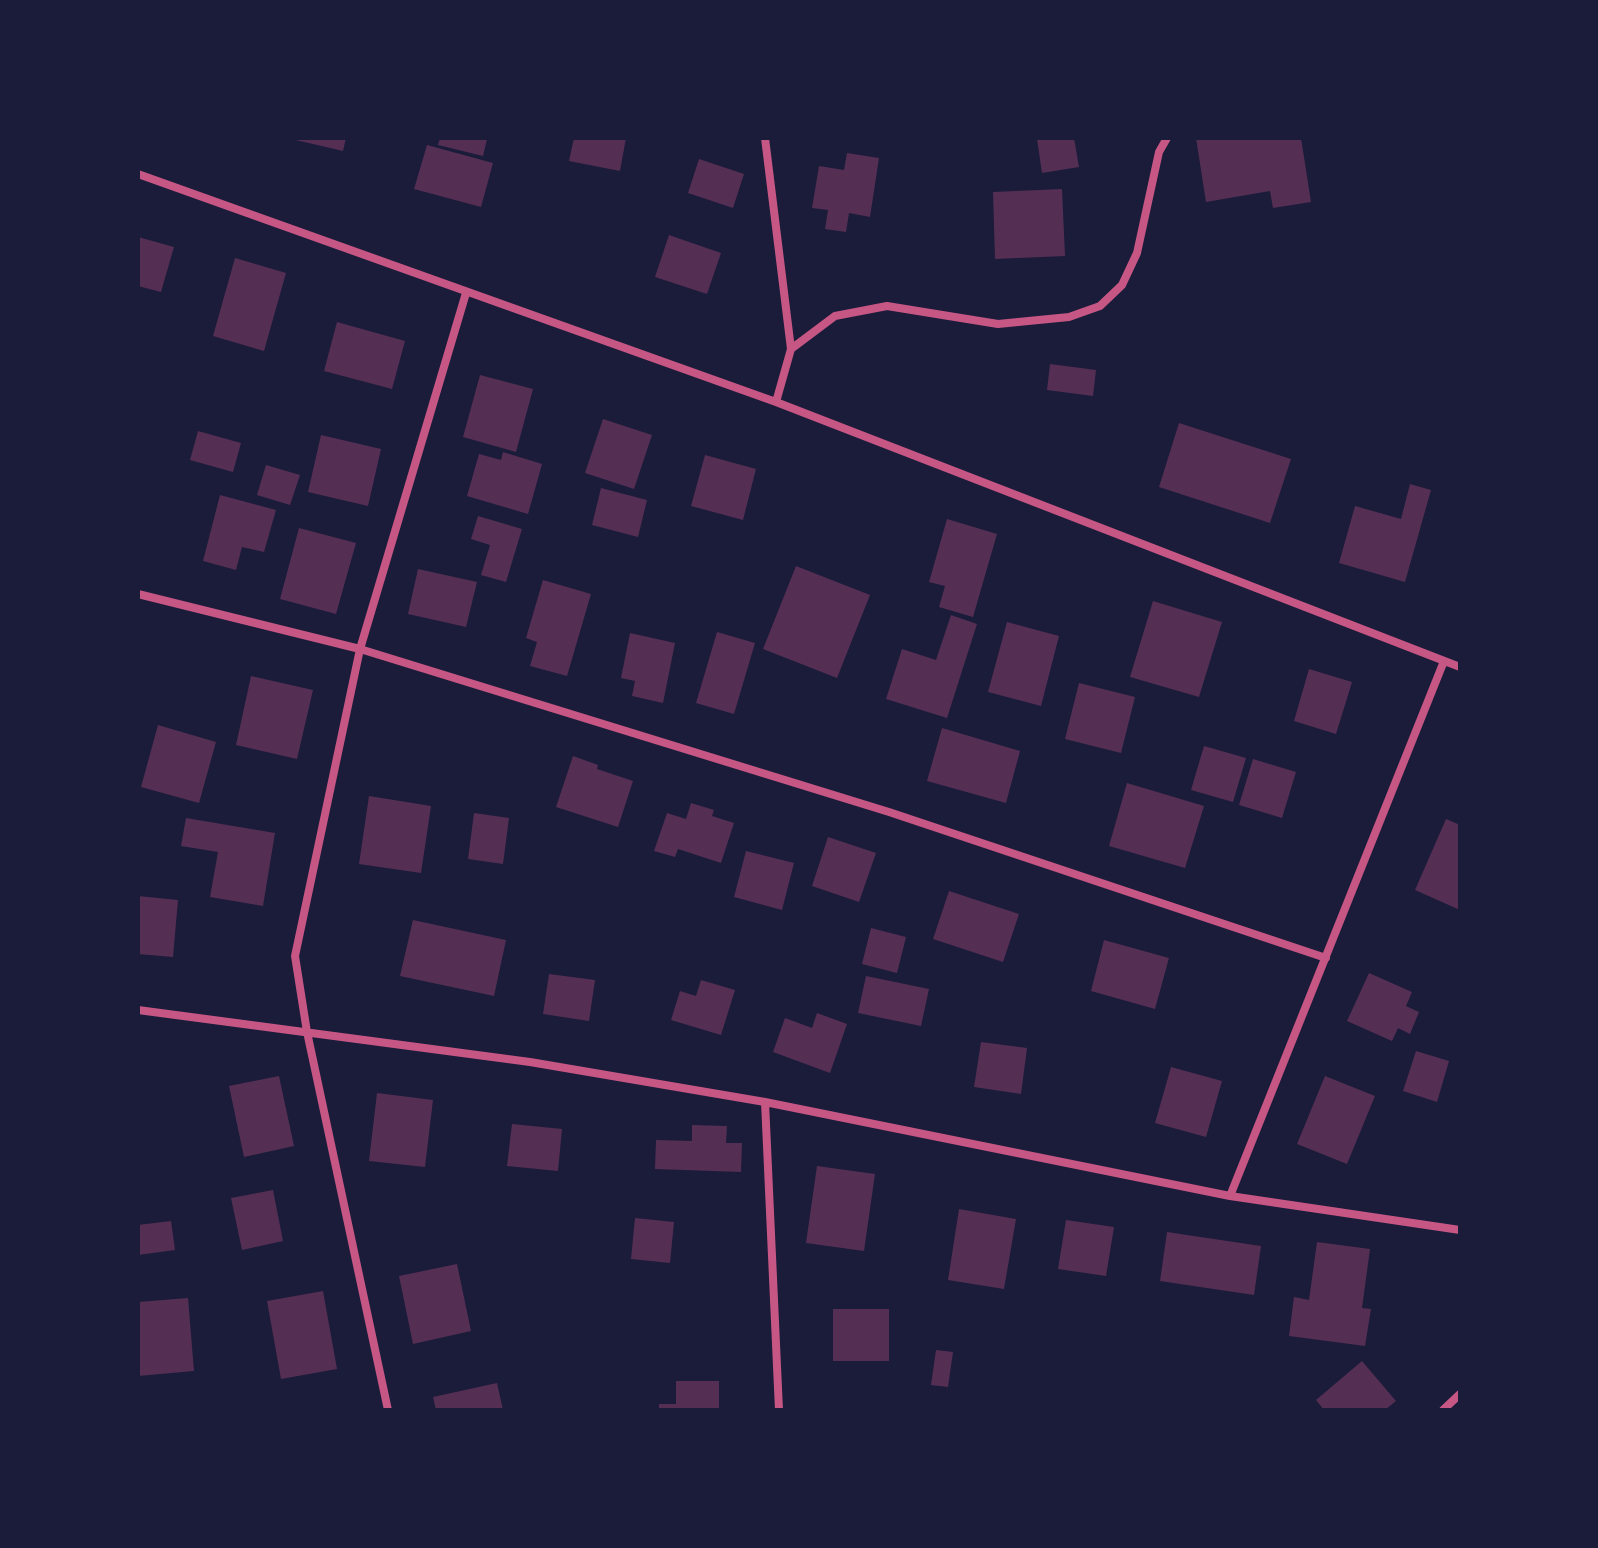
<!DOCTYPE html>
<html>
<head>
<meta charset="utf-8">
<style>
	body { margin:0 }
	#map { position:relative; width:1598px; height:1548px; overflow:hidden; background:#1b1b3a; font-family:"Archivo Narrow",sans-serif }
	canvas { display:block }
	.frame { position:absolute; inset:0; border:140px solid #1b1b3a; pointer-events:none }
</style>
</head>
<body>
<div id="map">
<canvas width="1598" height="1548"></canvas>
<div class="frame"></div>
</div>
<script>
const context = document.querySelector('canvas').getContext('2d');
context.lineJoin = 'round';
function fill(path, color) { context.fillStyle = color; context.fill(path, 'evenodd'); }
const poly = rows => new Path2D(rows.map(r => 'M' + r).join(''));
function trace(path, color, width, dash) { context.strokeStyle = color; context.lineWidth = width; context.lineCap = dash ? 'butt' : 'round'; context.setLineDash(dash || []); context.stroke(path); }
const building = poly([
	[287,138,346,138,343,151],
	[440,138,482,138,487,139,483,156,438,145],
	[574,138,626,138,620,171,569,161],
	[1046,138,1074,138,1079,167,1042,173,1037,139],
	[1196,138,1301,138,1311,202,1273,208,1270,191,1206,202],
	[427,145,493,163,481,207,414,189],
	[847,153,879,158,870,217,849,213,846,232,825,229,828,210,812,208,819,166,844,170],
	[699,159,744,174,733,208,688,193],
	[1062,189,1065,256,995,259,993,192],
	[669,235,721,253,707,294,655,277],
	[138,237,174,247,161,292,138,286],
	[235,258,286,273,264,351,213,336],
	[337,322,405,341,392,389,324,371],
	[1050,364,1096,370,1093,396,1047,390],
	[480,375,533,389,516,452,463,437],
	[603,419,652,435,634,489,585,473],
	[1179,423,1291,459,1270,523,1159,487],
	[198,431,241,443,233,472,190,460],
	[321,435,381,449,368,506,308,492],
	[503,452,542,464,528,514,467,496,479,454,501,460],
	[705,455,756,469,743,520,691,506],
	[266,465,300,475,290,505,257,495],
	[1410,484,1431,490,1405,582,1339,563,1355,506,1401,519],
	[601,488,647,500,638,537,592,525],
	[220,495,276,510,264,552,242,547,236,570,203,561],
	[478,516,522,529,506,582,481,575,490,545,471,539],
	[947,519,997,534,973,617,939,607,945,586,929,582],
	[299,528,356,543,336,614,280,599],
	[796,566,870,595,837,678,763,649],
	[418,569,477,582,466,627,408,614],
	[543,580,591,594,567,676,530,666,537,642,526,638],
	[1153,601,1222,622,1199,697,1130,677],
	[951,615,977,624,947,718,886,699,902,649,936,660],
	[1007,622,1059,636,1041,706,988,692],
	[717,632,755,643,734,714,696,703],
	[630,633,675,643,663,703,632,696,635,681,621,678],
	[1309,669,1352,682,1336,734,1294,721],
	[251,676,313,690,297,759,236,745],
	[1079,683,1135,697,1121,753,1065,739],
	[158,725,216,742,199,803,141,787],
	[942,728,1020,751,1006,803,927,781],
	[1204,746,1246,758,1233,802,1191,790],
	[573,756,598,765,597,769,633,781,618,827,556,807],
	[1253,759,1296,772,1282,818,1239,805],
	[1127,783,1204,806,1185,868,1109,846],
	[369,796,431,806,421,873,359,864],
	[691,803,714,810,712,816,734,823,721,863,678,849,675,857,654,851,667,813,686,819],
	[474,813,509,818,503,864,468,859],
	[186,818,275,833,263,906,210,897,218,852,181,846],
	[1446,819,1460,825,1460,910,1415,890],
	[828,837,876,853,859,902,812,886],
	[746,851,794,863,782,910,734,897],
	[949,891,1019,914,1003,962,933,939],
	[138,896,178,900,173,957,138,954],
	[413,920,506,940,494,996,400,976],
	[871,928,906,937,897,973,862,964],
	[1104,940,1169,958,1155,1009,1091,991],
	[1369,973,1412,992,1406,1006,1419,1012,1410,1034,1398,1028,1392,1041,1347,1021],
	[549,974,595,980,589,1021,543,1014],
	[866,976,929,989,921,1026,858,1013],
	[701,980,735,990,721,1035,671,1020,680,991,696,996],
	[817,1013,847,1024,830,1073,773,1052,785,1018,812,1028],
	[981,1042,1027,1048,1021,1094,974,1087],
	[1416,1051,1449,1061,1437,1102,1403,1091],
	[1171,1067,1222,1081,1206,1137,1155,1123],
	[279,1076,294,1146,244,1157,229,1086],
	[1325,1076,1375,1096,1347,1164,1297,1144],
	[377,1093,433,1100,425,1167,369,1161],
	[512,1124,562,1129,558,1171,507,1166],
	[692,1125,727,1126,726,1143,742,1143,741,1172,655,1169,656,1140,692,1141],
	[817,1166,875,1174,864,1251,806,1243],
	[273,1190,283,1241,242,1250,231,1198],
	[959,1209,1016,1219,1004,1289,948,1280],
	[635,1218,674,1222,670,1263,631,1259],
	[1066,1220,1114,1227,1106,1276,1058,1269],
	[171,1221,175,1250,138,1255,138,1225],
	[1167,1232,1261,1246,1254,1295,1160,1281],
	[1317,1242,1370,1249,1362,1308,1371,1309,1365,1346,1289,1336,1294,1297,1309,1300],
	[457,1264,471,1331,413,1344,399,1276],
	[323,1291,337,1369,281,1379,267,1301],
	[188,1298,194,1371,138,1376,138,1302],
	[833,1309,889,1309,889,1361,833,1361],
	[936,1350,953,1352,948,1387,931,1385],
	[1362,1361,1396,1401,1385,1410,1324,1410,1316,1400],
	[676,1381,719,1381,719,1410,659,1410,659,1404,676,1404],
	[497,1383,503,1410,436,1410,433,1397]
]);
const minor = poly([
	[765,138,791,349,776,402],
	[138,174,776,402,1460,667],
	[791,349,835,316,887,306,998,324,1069,317,1100,306,1122,285,1137,253,1159,152,1167,138],
	[138,594,360,649,889,812,1326,958],
	[138,1010,530,1062,765,1102,1230,1196,1460,1230],
	[765,1102,779,1410],
	[1230,1196,1444,661],
	[388,1410,307,1032,295,956,360,649,466,293],
	[1443,1410,1460,1394]
]);
fill(building, '#542f53');
trace(minor, '#c65784', 8);
</script>
</body>
</html>
